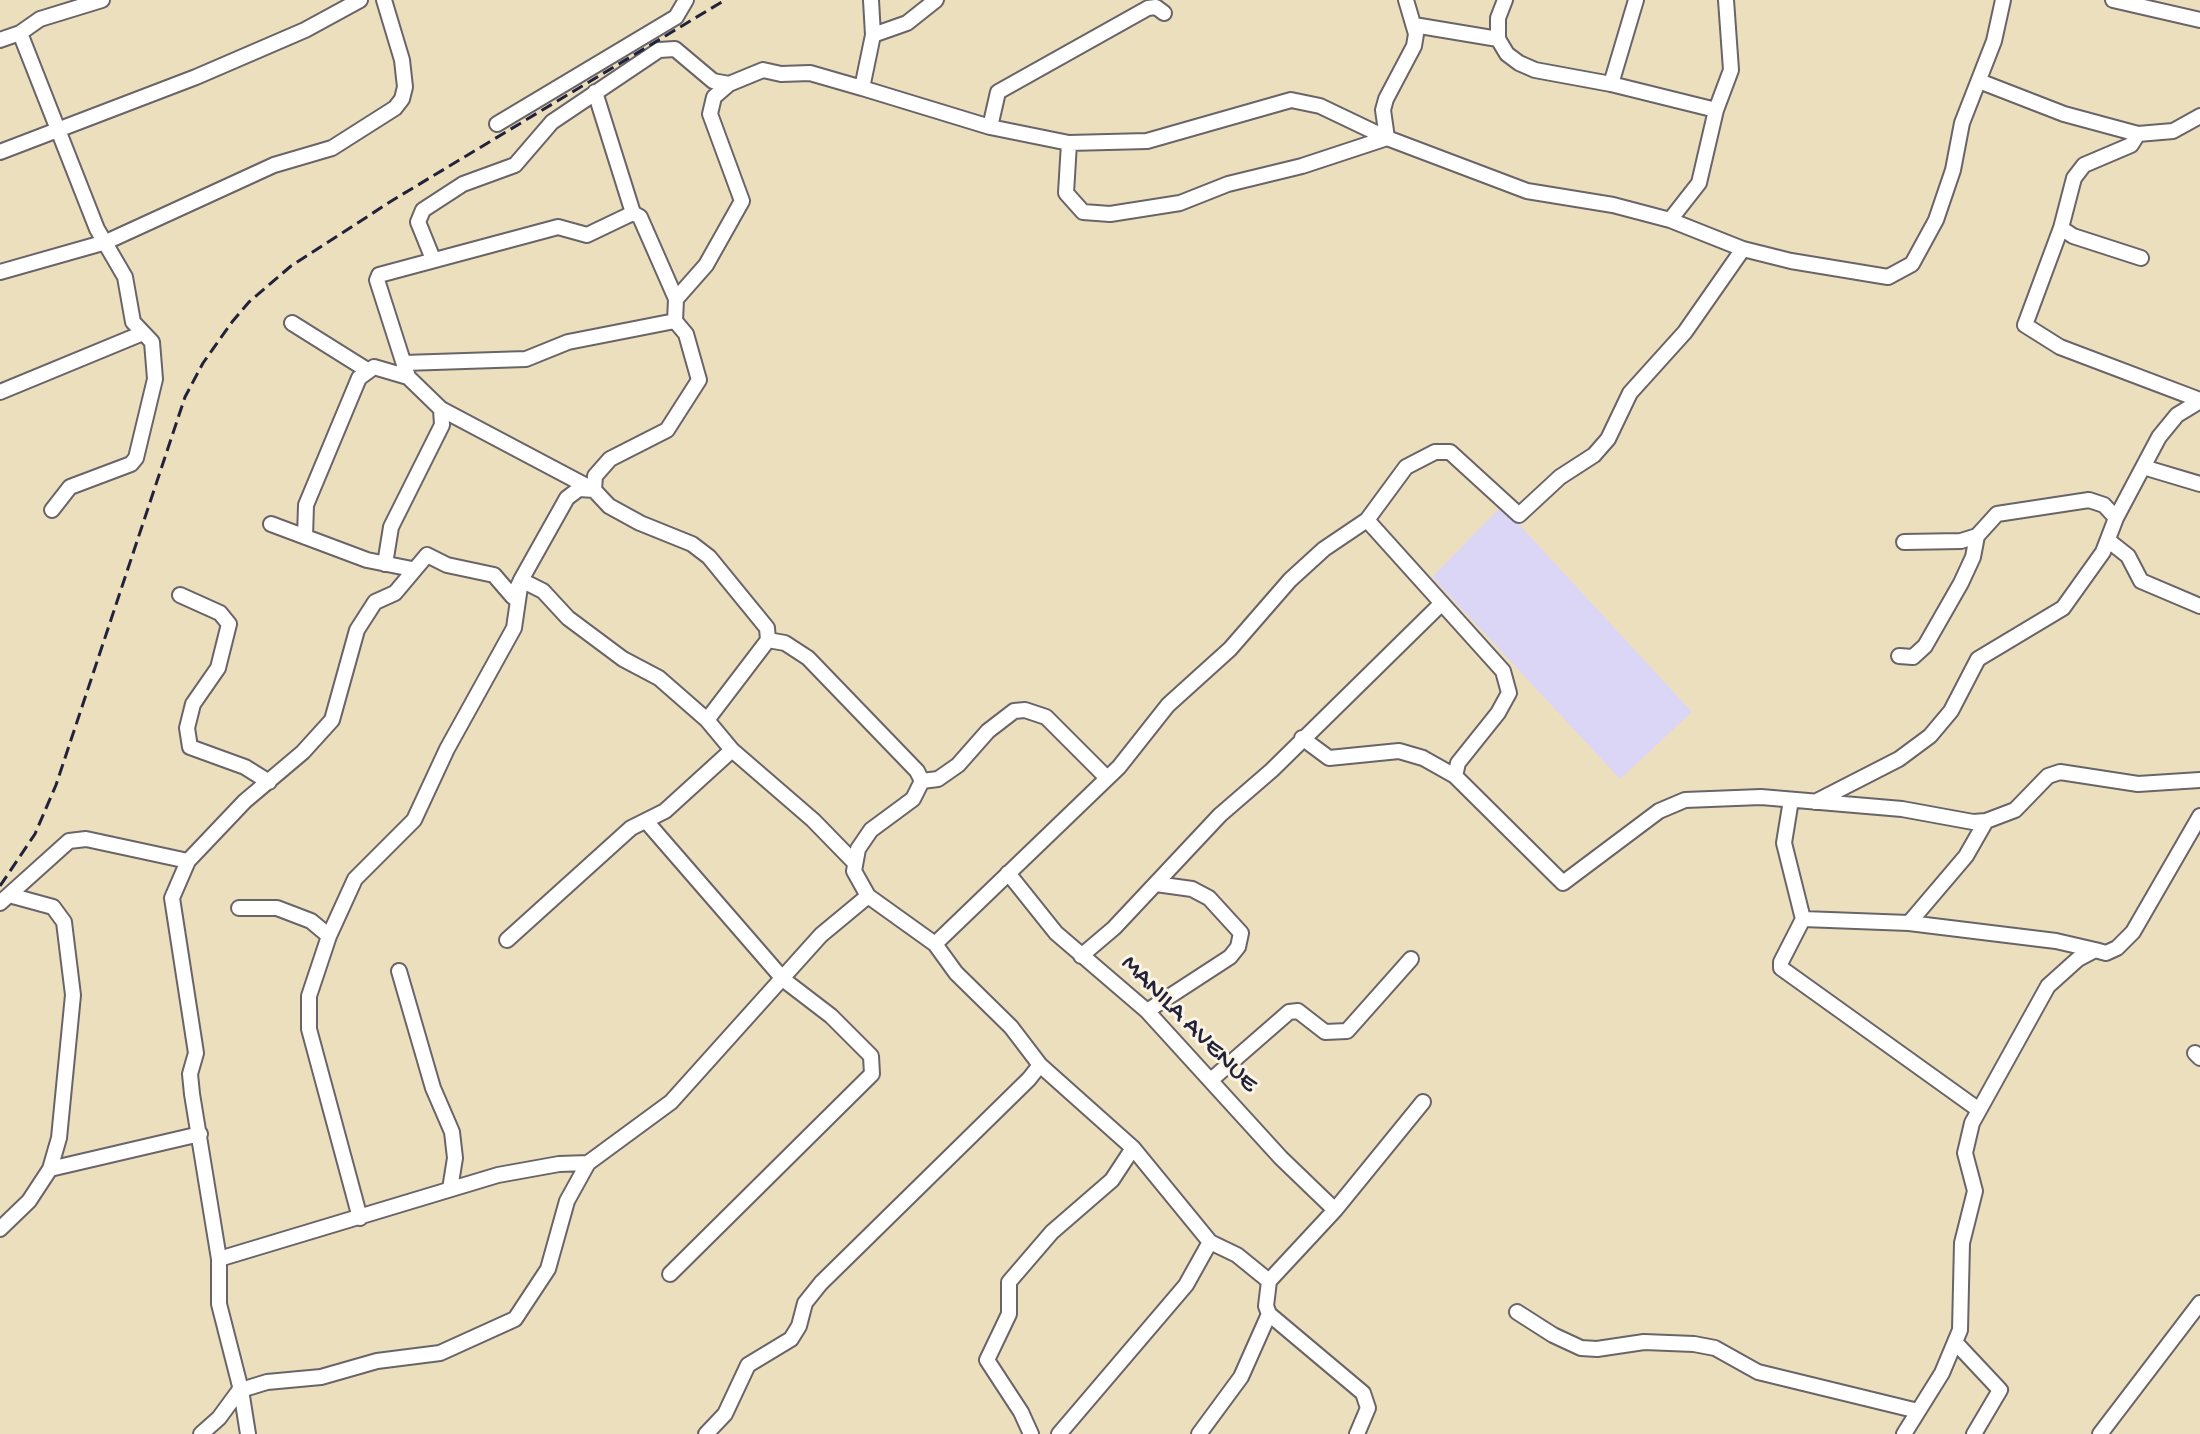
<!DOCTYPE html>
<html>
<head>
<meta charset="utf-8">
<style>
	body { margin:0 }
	canvas { display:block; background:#ecdfbd }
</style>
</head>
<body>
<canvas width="2200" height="1434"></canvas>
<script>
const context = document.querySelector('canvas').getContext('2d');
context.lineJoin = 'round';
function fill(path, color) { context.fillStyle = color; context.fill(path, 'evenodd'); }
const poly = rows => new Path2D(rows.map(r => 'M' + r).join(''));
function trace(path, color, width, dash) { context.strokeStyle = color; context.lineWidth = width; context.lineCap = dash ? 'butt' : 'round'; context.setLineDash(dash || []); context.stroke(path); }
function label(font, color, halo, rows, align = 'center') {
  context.font = font + ' "Gochi Hand",sans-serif'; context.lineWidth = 6; context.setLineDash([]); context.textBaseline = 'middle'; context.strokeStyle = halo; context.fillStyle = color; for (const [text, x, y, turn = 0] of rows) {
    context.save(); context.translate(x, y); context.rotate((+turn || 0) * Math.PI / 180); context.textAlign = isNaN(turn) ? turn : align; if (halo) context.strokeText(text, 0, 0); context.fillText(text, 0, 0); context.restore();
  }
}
const built = poly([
	[1502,506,1692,712,1620,779,1432,577]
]);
const minor = poly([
	[871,0,873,35,862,88,990,127,1069,143,1066,193,1083,212,1110,214,1180,203,1228,184,1302,166,1387,138,1527,191,1613,205,1670,220,1743,249,1791,261,1888,277,1912,264,1936,220,1953,170,1962,123,1994,41,2003,0],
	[1505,0,1498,18,1498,39,1507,54,1519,63,1535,70,1611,84,1716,110],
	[2113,0,2200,20],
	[1414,25,1498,39],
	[20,33,97,229,125,277,133,322,152,342,155,379,136,458,131,464,70,487,52,510],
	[873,35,907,23,936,0],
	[0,40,20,33,40,19,102,0],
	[1979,81,2064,114,2138,134,2173,131,2200,116],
	[1611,84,1636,0],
	[595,92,633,213],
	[497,124,676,17,686,0],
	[990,127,998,92,1148,8,1156,7,1164,13],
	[2138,134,2131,145,2084,165,2074,178,2061,228,2025,325,2060,347,2200,400],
	[1387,138,1383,110,1386,99,1414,46,1416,34,1406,0],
	[1069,143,1147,141,1291,100,1320,106,1387,138],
	[0,152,196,77,305,30,360,0],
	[1670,220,1699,183,1716,110,1731,70,1726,0],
	[2061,228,2073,236,2141,258],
	[433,259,418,222,423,210,463,184,515,165,552,122,659,50,675,49,713,81,729,84],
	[0,272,106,242,274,165,332,148,395,108,402,99,405,87,402,60,384,0],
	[676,299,706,265,742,201,710,114,714,97,729,84,763,70,781,74,810,73,862,88],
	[292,323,367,370],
	[404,363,526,359,568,342,675,321],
	[0,392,143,333],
	[2143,467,2200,484],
	[1367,520,1503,671,1509,693,1498,713,1458,763,1455,776,1563,883,1659,811,1685,800,1761,797,1902,809,1973,822,1986,821,2015,810,2048,776,2060,772,2138,784,2200,780],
	[271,524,367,560,412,569],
	[305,537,306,505,359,378,374,367,408,377],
	[2109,541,2128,556,2141,581,2200,606],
	[1904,542,1961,541,1977,536],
	[385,564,391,527,442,425,441,409,408,377,377,280,379,275,558,227,587,235,633,213,640,217,676,299,675,321,686,334,699,380,667,430,610,459,595,476,594,490,609,506,640,523,692,544,709,557,767,628,768,640,707,720],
	[180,595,220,613,229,624,218,668,193,704,187,728,190,747,245,767,269,782],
	[768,640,785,643,808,658,917,771,922,781,913,799,871,830,858,849,854,871,868,896,935,944,956,973,1011,1027,1040,1065,1133,1148,1210,1242,1237,1255,1269,1281],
	[1899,656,1913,657,1925,646,1961,583,1973,557,1977,536,1997,514,2089,500,2104,505,2116,518],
	[1302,738,1329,758,1399,751,1423,758,1455,776],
	[922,781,938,779,958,765,988,731,1014,711,1025,710,1046,717,1107,778],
	[1791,800,1784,843,1803,919,1781,962,1781,968,1979,1110],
	[1815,802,1899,759,1930,736,1951,711,1978,659,2063,608,2103,552,2116,518,2159,437,2177,415,2200,401],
	[646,821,784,980,831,1016,871,1056,872,1074,670,1274],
	[1008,873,1056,933,1147,1011,1281,1158,1335,1210],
	[0,903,69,841,86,839,188,861],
	[239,908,277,908,311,921,329,936],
	[1803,919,1909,923,2056,941,2095,950],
	[1909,923,1966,856,1986,821],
	[507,940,631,828,665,811,732,750],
	[935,944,1119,767,1168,705,1230,649,1290,580,1324,549,1367,520,1406,467,1435,452,1450,452,1519,515,1560,477,1594,455,1608,439,1630,393,1685,332,1743,249],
	[1081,956,1114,928,1220,815,1272,770,1442,603],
	[399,971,433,1088,452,1132,455,1158,450,1189],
	[1147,1011,1230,957,1238,947,1241,933,1209,898,1192,889,1156,884],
	[2195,1053,2200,1058],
	[1211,1080,1289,1012,1298,1011,1325,1032,1347,1031,1411,959],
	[50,1169,200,1134],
	[360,1218,309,1029,309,996,329,936,355,879,414,820,447,749,514,628,521,580,567,498,579,489,594,490,441,409],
	[0,1229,29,1201,50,1169,59,1138,73,995,64,922,53,907,9,895],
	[219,1259,498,1175,559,1164,588,1163],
	[1517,1312,1553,1335,1581,1348,1597,1349,1644,1342,1694,1344,1715,1348,1758,1372,1918,1411],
	[1955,1342,2000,1390,1974,1434],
	[241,1390,267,1382,321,1377,377,1361,440,1353,515,1319,548,1269,567,1201,588,1163,671,1102,821,935,868,896],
	[201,1434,219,1418,241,1388],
	[248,1434,241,1390,219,1304,219,1259,192,1094,190,1074,196,1053,172,898,188,861,245,801,303,752,332,720,357,630,375,602,395,593,427,555,447,565,494,575,513,597,521,580,543,591,568,618,623,659,659,678,707,720,732,750,813,820,854,862],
	[706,1434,725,1414,748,1365,791,1339,799,1326,805,1303,821,1283,1029,1079,1040,1065],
	[1031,1434,1021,1412,987,1360,1009,1314,1009,1282,1052,1232,1112,1180,1133,1148],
	[1059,1434,1186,1285,1210,1242],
	[1199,1434,1241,1377,1269,1314],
	[1357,1434,1368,1408,1363,1393,1269,1314,1266,1306,1269,1281,1335,1210,1423,1102],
	[1904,1434,1942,1373,1960,1330,1962,1243,1975,1191,1965,1153,1972,1123,2048,986,2078,959,2095,950,2106,953,2117,948,2133,932,2200,816],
	[2100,1434,2200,1303]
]);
const rail = poly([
	[0,886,35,834,56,785,185,397,203,363,232,322,249,302,291,266,393,200,725,0]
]);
const streetNames = [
	["MANILA AVENUE",1188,1025,45]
];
fill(built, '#dcd6f6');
trace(minor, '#696468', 18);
trace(minor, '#fff', 14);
trace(rail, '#22223b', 3, [12, 6]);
label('26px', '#22223b', '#fcf5e5', streetNames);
</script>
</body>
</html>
